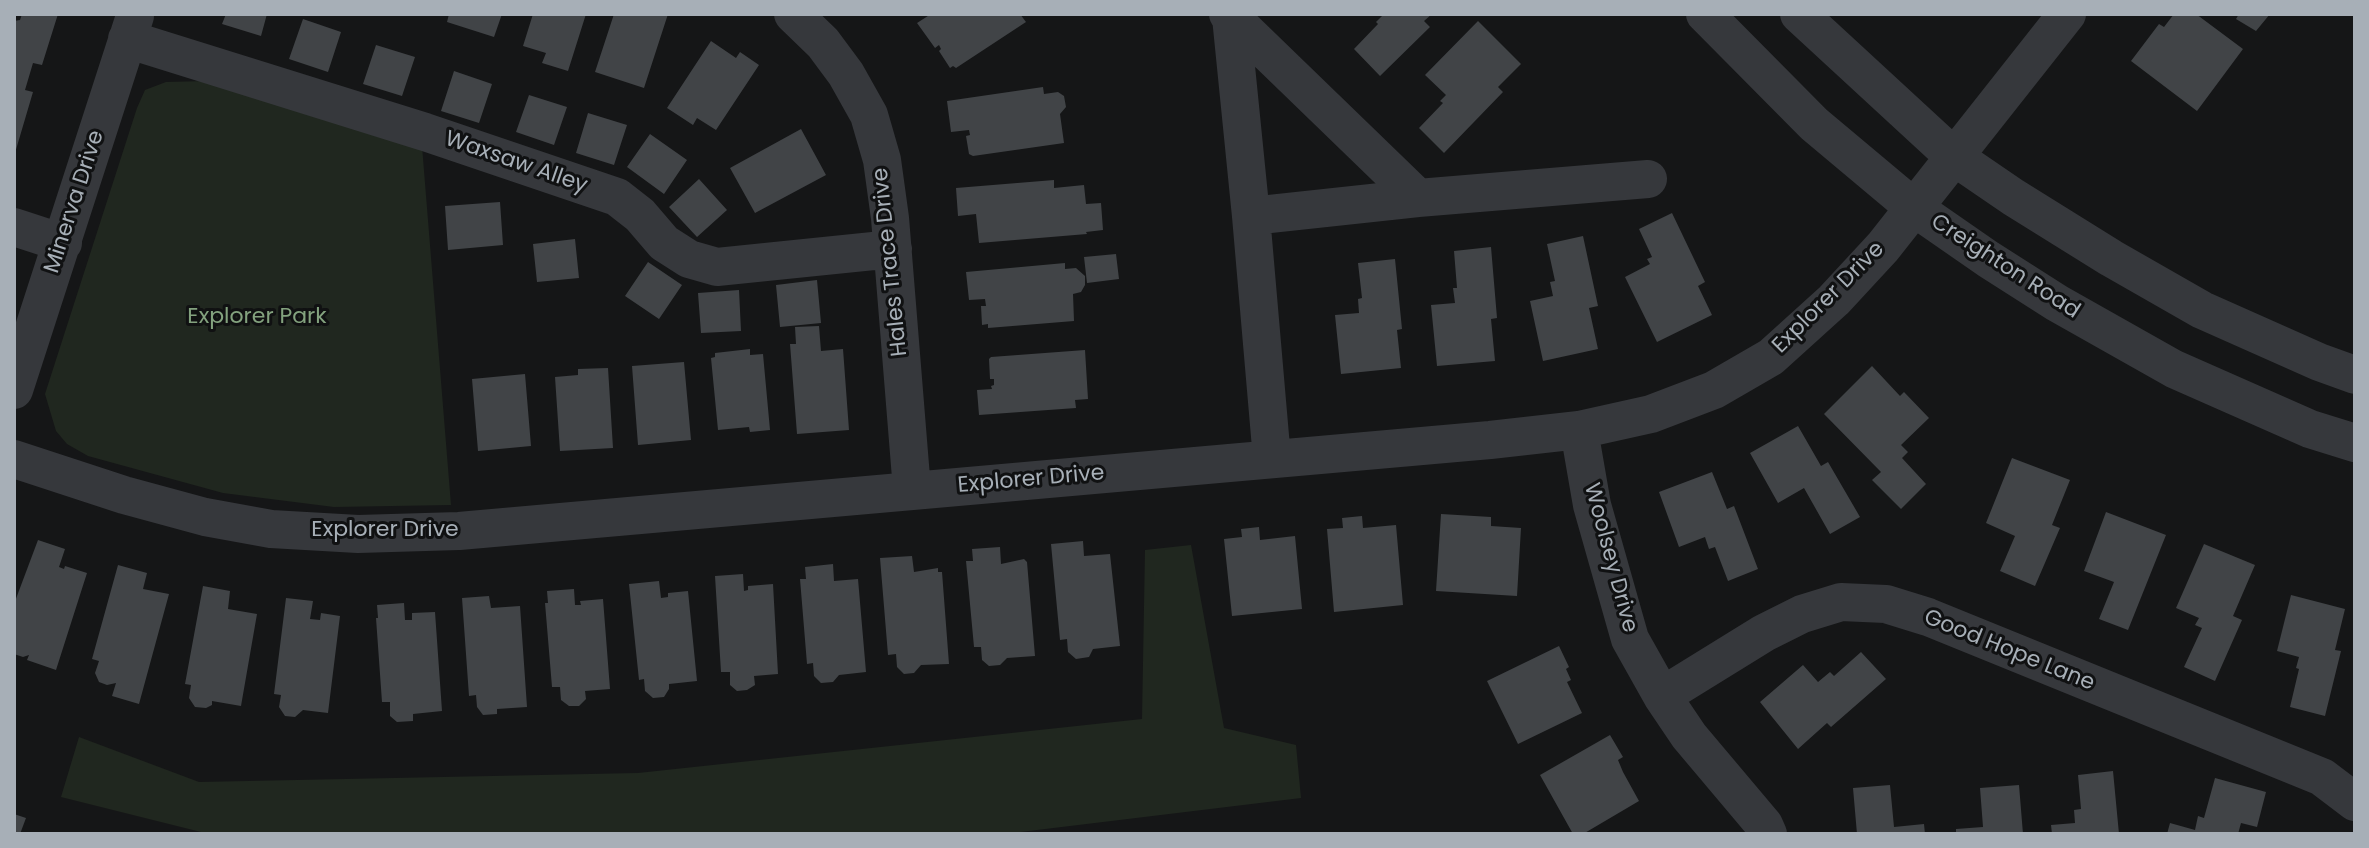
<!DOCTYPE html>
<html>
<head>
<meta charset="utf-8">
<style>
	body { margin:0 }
	#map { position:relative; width:2369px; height:848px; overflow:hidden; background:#151617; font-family:Poppins,sans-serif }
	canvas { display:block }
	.frame { position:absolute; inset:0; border:16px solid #a7afb7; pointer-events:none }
</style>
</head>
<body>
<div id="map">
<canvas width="2369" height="848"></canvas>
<div class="frame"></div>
</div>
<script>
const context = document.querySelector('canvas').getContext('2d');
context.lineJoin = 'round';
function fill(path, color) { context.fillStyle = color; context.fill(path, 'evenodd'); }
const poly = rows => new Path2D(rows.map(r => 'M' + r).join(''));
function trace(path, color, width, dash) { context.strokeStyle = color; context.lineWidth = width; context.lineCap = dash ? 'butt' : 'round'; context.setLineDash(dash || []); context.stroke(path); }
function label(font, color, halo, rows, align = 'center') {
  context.font = font + ' Poppins,sans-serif'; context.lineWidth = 6; context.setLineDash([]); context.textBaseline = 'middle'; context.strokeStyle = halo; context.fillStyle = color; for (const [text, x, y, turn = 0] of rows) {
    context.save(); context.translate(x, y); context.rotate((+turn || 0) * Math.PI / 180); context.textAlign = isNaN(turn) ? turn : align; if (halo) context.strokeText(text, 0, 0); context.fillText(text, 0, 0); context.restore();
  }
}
const green = poly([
	[207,81,422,146,451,505,334,507,223,493,88,456,67,444,56,431,45,394,137,108,145,90,166,82],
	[1191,545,1224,728,1296,745,1301,798,1004,834,209,834,61,797,79,737,199,782,638,773,1142,719,1145,550]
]);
const building = poly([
	[22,14,58,14,42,65,33,63,25,90,33,92,15,153,14,21,20,20],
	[226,14,267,14,261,36,222,24],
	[449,14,502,14,494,37,447,22],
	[533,14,586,14,568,71,542,63,546,53,523,46],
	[614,14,668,14,644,88,595,72],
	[931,14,1020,14,1026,22,956,68,953,66,950,68,939,51,941,49,939,45,935,48,917,23],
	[1384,14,1432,14,1424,21,1430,27,1380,76,1354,49,1378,24,1376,22],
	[2174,14,2196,14,2243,49,2197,111,2131,61,2159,24,2164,27],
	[2239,14,2270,14,2256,31,2236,19],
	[303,19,341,32,328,72,289,59],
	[1478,21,1521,64,1498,87,1503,92,1444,153,1419,128,1443,103,1440,101,1446,95,1425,75],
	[711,41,736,58,740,52,759,65,716,130,697,118,693,125,667,108],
	[376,45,415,57,402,96,363,84],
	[454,71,492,84,479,123,441,111],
	[1043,87,1044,94,1058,92,1064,96,1066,107,1060,114,1064,143,973,156,969,154,966,136,970,135,969,130,951,132,947,101],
	[529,95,567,107,554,145,516,132],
	[588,113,627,125,614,165,576,153],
	[801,129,826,175,755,213,730,168],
	[650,134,687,160,664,194,627,167],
	[699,179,727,210,697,237,669,207],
	[1054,180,1054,188,1084,185,1086,204,1101,203,1103,230,1086,232,1087,234,979,243,976,214,958,216,956,188],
	[500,202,503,245,448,250,445,206],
	[1672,213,1705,282,1698,286,1712,315,1657,342,1625,277,1650,264,1647,259,1652,257,1639,229],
	[1583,236,1598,306,1589,308,1598,349,1543,361,1530,301,1553,296,1550,282,1555,281,1547,244],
	[575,239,579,278,537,282,533,244],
	[1491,247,1497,318,1491,319,1495,361,1437,366,1431,305,1455,303,1453,288,1457,288,1454,251],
	[1116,254,1119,279,1087,283,1084,257],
	[1395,259,1402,329,1397,330,1401,368,1341,374,1335,315,1359,313,1358,299,1362,298,1358,263],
	[648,262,682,285,659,319,625,296],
	[1065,263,1065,269,1076,268,1085,276,1085,285,1081,292,1073,294,1074,321,988,328,988,324,982,325,981,306,986,306,985,299,969,300,966,272],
	[817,280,821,323,780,327,776,285],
	[739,290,741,331,701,333,698,293],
	[819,326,821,351,843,349,849,430,797,434,790,344,796,344,795,327],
	[750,349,750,355,763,354,770,430,750,432,749,427,718,430,711,358,715,357,715,353],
	[1085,350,1088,399,1075,400,1076,408,979,415,977,390,992,389,991,386,994,385,994,379,990,379,989,359,991,357],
	[684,362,691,440,638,445,632,366],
	[1872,366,1900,396,1904,392,1929,418,1901,445,1908,452,1902,458,1926,484,1901,509,1872,480,1881,472,1824,414],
	[608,368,613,448,560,451,555,377,578,375,578,369],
	[525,374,531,446,478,451,472,379],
	[1798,426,1821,466,1828,462,1860,517,1830,534,1804,488,1778,503,1750,453],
	[2012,458,2070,480,2052,525,2060,528,2035,586,2000,571,2015,536,1986,523],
	[1712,472,1727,509,1734,506,1758,569,1728,581,1715,547,1709,549,1705,537,1679,547,1659,492],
	[2106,512,2166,535,2128,630,2099,619,2114,582,2084,571],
	[1441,514,1491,517,1491,526,1521,528,1517,596,1436,591],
	[1362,516,1363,528,1396,525,1403,605,1334,612,1327,529,1343,528,1342,518],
	[1259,527,1260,540,1295,536,1302,609,1232,616,1224,539,1242,537,1241,529],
	[38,540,65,549,59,567,64,569,65,566,87,573,56,670,27,660,29,655,23,657,14,654,14,604],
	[1083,541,1084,556,1110,554,1120,646,1093,649,1089,657,1076,659,1068,652,1067,639,1060,640,1051,544],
	[2204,544,2255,565,2233,616,2242,620,2215,681,2184,667,2202,628,2195,625,2199,618,2176,608],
	[1000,547,1001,564,1024,559,1027,562,1035,656,1007,658,1000,665,989,666,982,660,981,647,974,647,966,561,973,561,972,549],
	[912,556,914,572,938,568,938,572,942,572,949,664,921,665,914,673,904,674,897,667,896,654,888,655,880,558],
	[833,564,834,581,858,579,866,672,839,675,833,682,821,683,814,676,813,663,807,664,800,579,806,579,805,567],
	[118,565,147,573,143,589,169,594,139,704,112,696,116,683,107,685,99,682,95,673,99,661,92,659],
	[743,574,744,591,748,590,748,586,773,584,778,674,754,676,755,685,747,690,737,691,730,685,730,672,721,672,715,576],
	[659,581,661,598,668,597,668,593,688,591,697,681,669,684,669,689,664,697,653,698,645,691,644,679,639,680,629,584],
	[203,586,230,591,228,609,257,614,241,706,212,701,212,705,206,708,195,707,189,698,191,685,185,684],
	[574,589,575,605,581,605,580,601,603,599,610,689,585,691,586,699,579,706,569,706,561,700,560,687,552,687,545,603,548,603,547,591],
	[2291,595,2345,609,2335,650,2341,651,2325,716,2290,707,2299,669,2296,668,2299,657,2277,651],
	[489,596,491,608,520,606,527,707,497,709,497,714,483,715,477,707,476,695,469,696,462,598],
	[286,598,313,601,310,619,320,620,321,613,340,616,328,713,303,710,295,717,285,716,279,707,281,695,274,694],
	[404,603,405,620,412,620,412,613,435,612,442,711,413,714,413,721,397,722,390,716,390,702,382,702,376,618,378,618,377,605],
	[1559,646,1569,667,1566,669,1571,680,1567,682,1582,713,1518,744,1487,681],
	[1861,652,1886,679,1831,727,1827,723,1798,749,1760,702,1803,665,1818,682,1830,672,1834,676],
	[1610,735,1623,757,1618,760,1623,772,1639,801,1583,834,1573,834,1540,775],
	[2113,771,2119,834,2052,834,2051,825,2075,823,2074,810,2081,809,2078,775],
	[2215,778,2266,792,2257,827,2241,823,2238,834,2167,834,2170,823,2195,830,2198,816,2204,818],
	[1890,785,1894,827,1924,824,1925,834,1857,834,1853,788],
	[2019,785,2023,834,1956,834,1956,829,1983,827,1980,788],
	[14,814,26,818,20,834,14,834]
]);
const minor = poly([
	[793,14,823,43,846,74,869,115,882,160,890,218,912,490],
	[1228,14,1231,17,1251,216,1272,459],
	[1705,14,1814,124,1913,207,1988,259,2057,303,2174,369,2310,429,2355,443],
	[1799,14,1953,156,2013,197,2111,258,2202,310,2319,362,2355,375],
	[1231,17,1418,198],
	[127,39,425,132,617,197,640,215,664,243,689,259,717,267,893,249],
	[1251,216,1418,198,1648,179],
	[14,227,63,243],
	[14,390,135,16],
	[1579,430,1592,505,1630,639,1662,696,1689,736,1764,825,1768,834],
	[14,459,124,495,205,517,271,529,358,534,459,531,1490,440,1579,430,1651,414,1714,390,1771,357,1834,300,1883,247,2067,14],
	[1662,696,1764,633,1802,614,1841,602,1886,604,1928,617,2322,777,2355,802]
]);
const streetNames = [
	["Waxsaw Alley",516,163,19],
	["Minerva Drive",75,202,-72],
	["Hales Trace Drive",891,262,-96],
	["Creighton Road",2005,267,33],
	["Explorer Drive",1829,298,-45],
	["Explorer Drive",1031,480,-5],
	["Explorer Drive",385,530],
	["Woolsey Drive",1610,558,75],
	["Good Hope Lane",2009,651,22]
];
const parkNames = [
	["Explorer Park",257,317]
];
fill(green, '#20271f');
fill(building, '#414447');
trace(minor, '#36383c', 38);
label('22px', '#a7afb7', '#101112', streetNames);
label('22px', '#83a27e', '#101112', parkNames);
</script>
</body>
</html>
